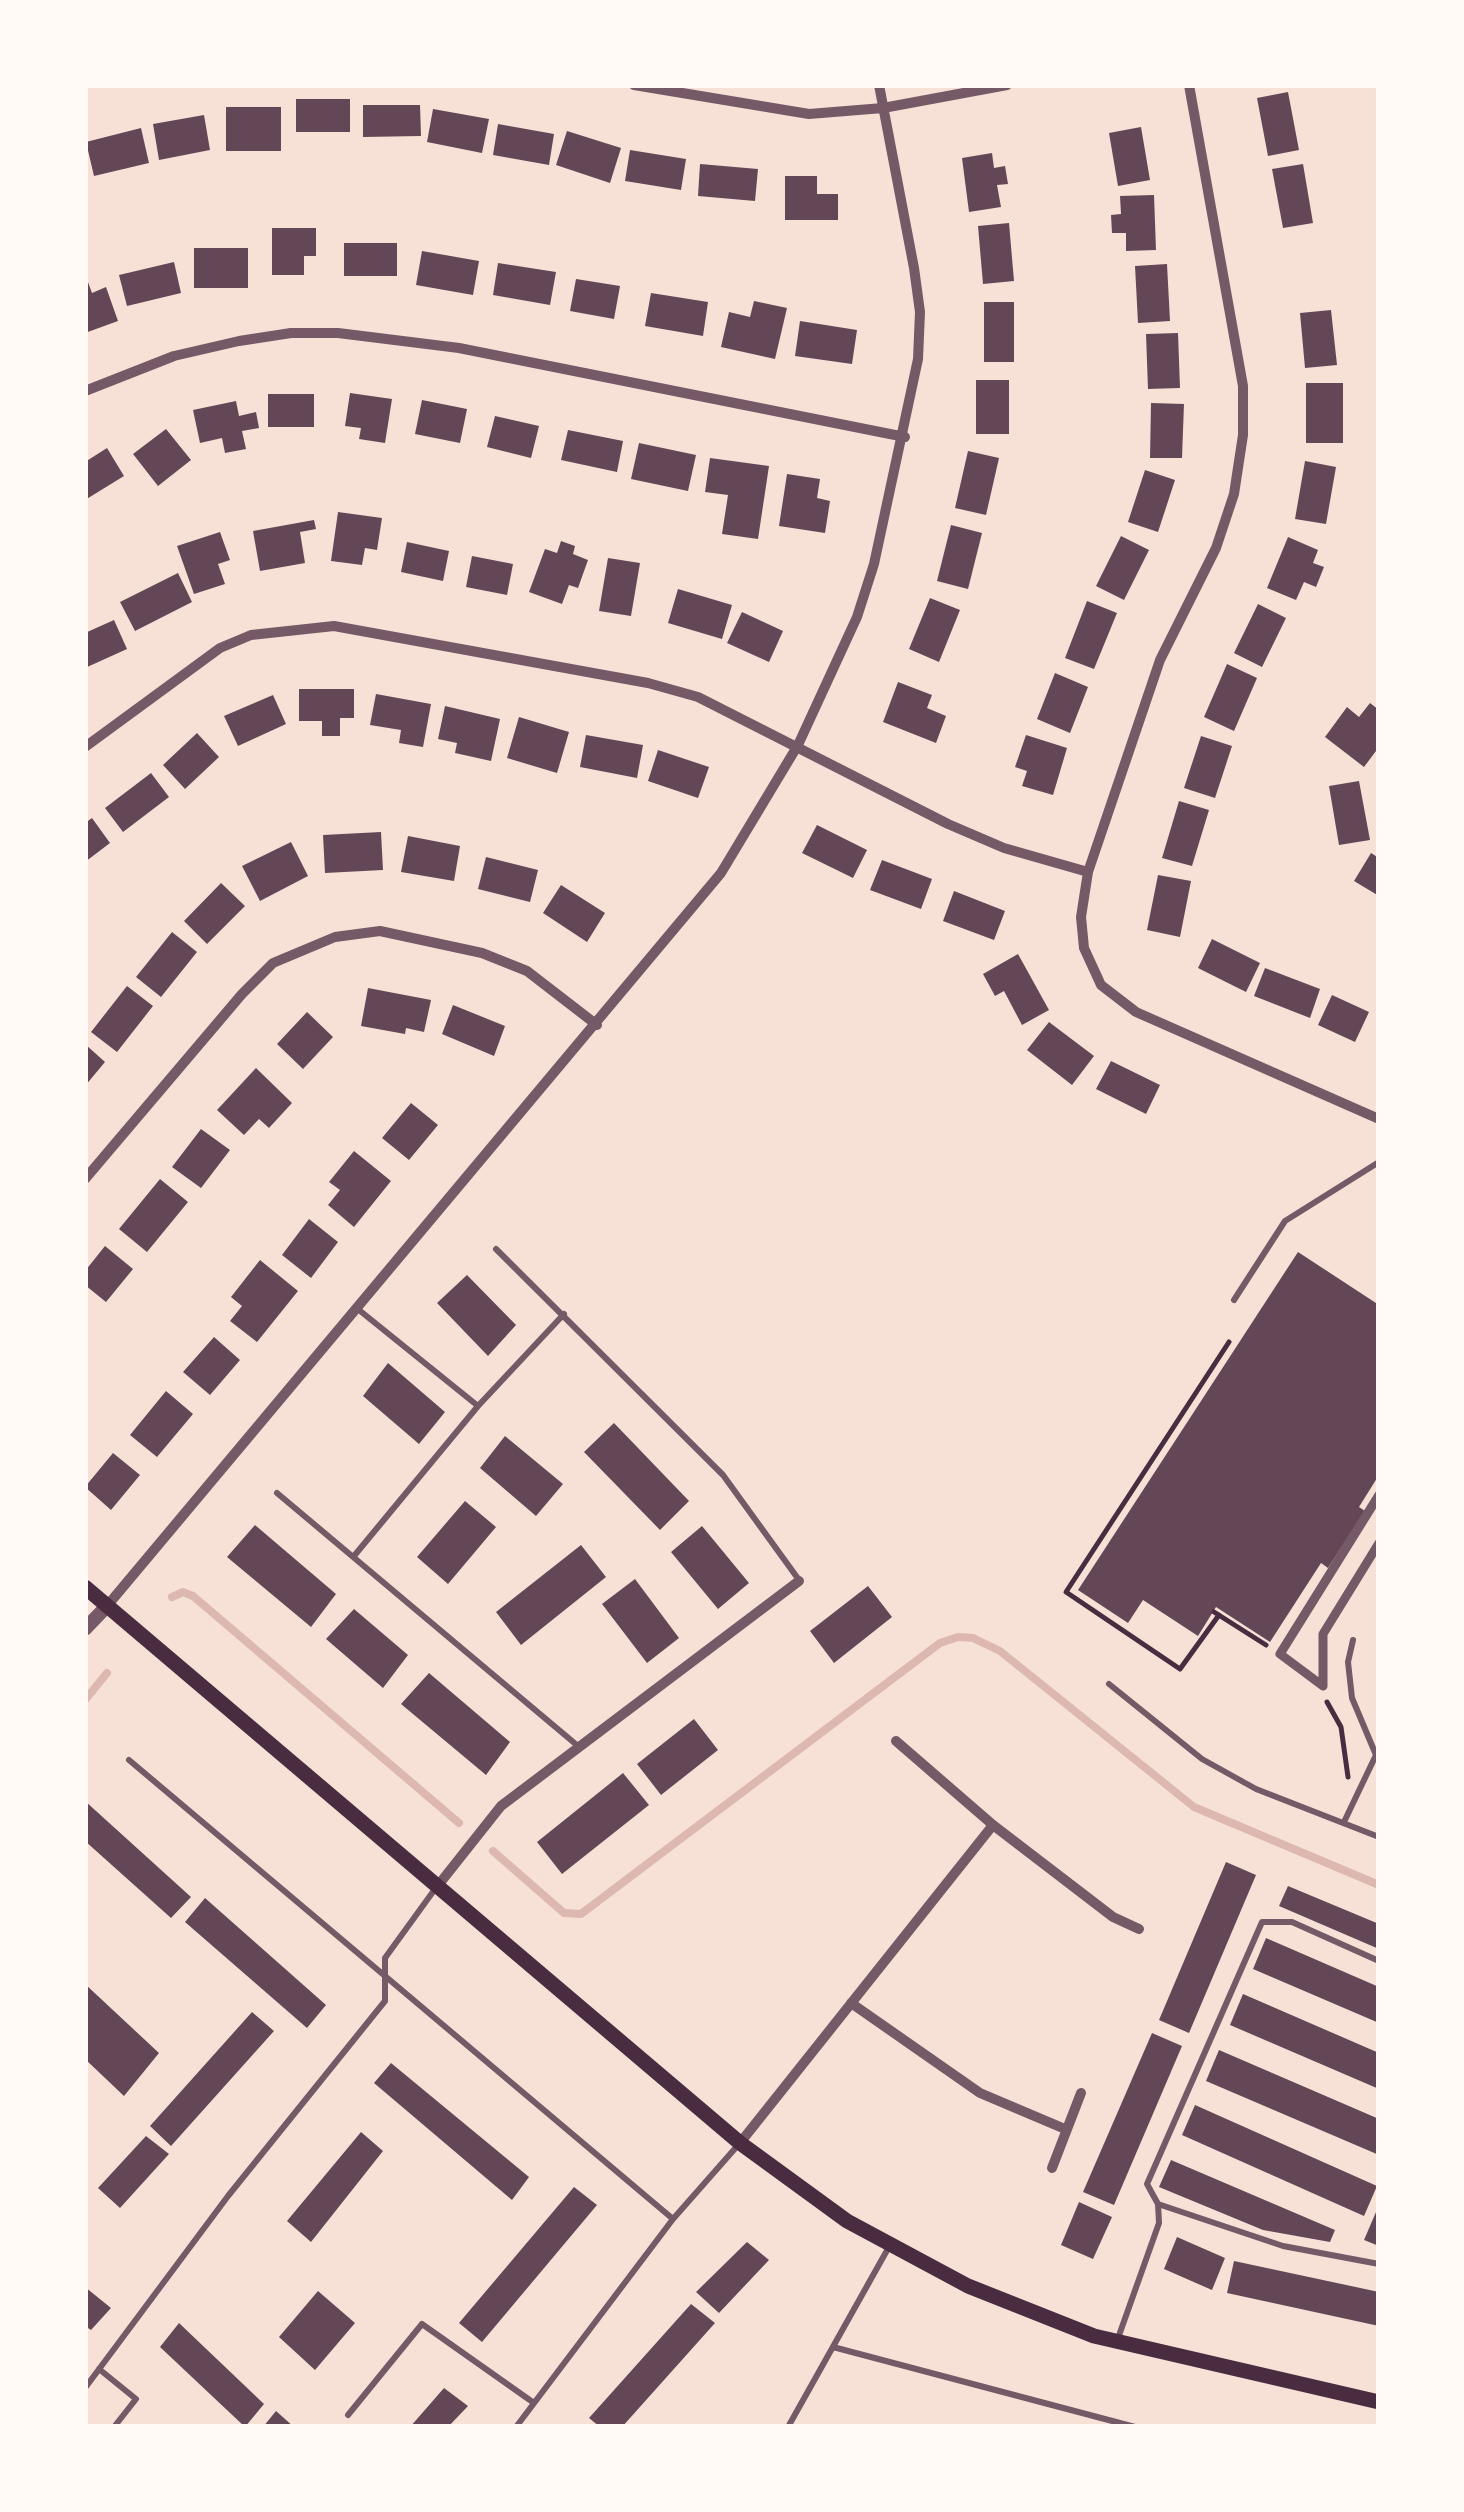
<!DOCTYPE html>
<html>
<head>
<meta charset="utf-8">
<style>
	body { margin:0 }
	#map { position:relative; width:1464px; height:2512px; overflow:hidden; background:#f7e1d7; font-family:"Space Grotesk",sans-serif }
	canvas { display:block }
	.frame { position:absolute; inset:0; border:88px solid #fffaf5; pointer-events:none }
</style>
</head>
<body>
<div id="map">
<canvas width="1464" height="2512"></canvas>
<div class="frame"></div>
</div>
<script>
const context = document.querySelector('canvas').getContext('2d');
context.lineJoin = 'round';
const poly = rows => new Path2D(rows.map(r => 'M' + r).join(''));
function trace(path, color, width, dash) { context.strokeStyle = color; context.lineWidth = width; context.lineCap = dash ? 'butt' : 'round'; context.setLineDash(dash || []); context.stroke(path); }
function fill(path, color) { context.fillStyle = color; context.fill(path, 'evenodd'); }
const stream = poly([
	[172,1597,183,1592,193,1596,459,1823],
	[85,1700,107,1673],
	[493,1851,564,1913,581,1914,940,1643,958,1637,973,1638,1000,1651,1194,1807,1379,1885]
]);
const building = poly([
	[1288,92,1299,150,1268,156,1257,98],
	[296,99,350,99,350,132,296,132],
	[363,105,420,105,421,136,363,137],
	[226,107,281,107,281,151,226,151],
	[433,109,489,119,482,153,427,142],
	[204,115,210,150,159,160,153,124],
	[498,124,554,134,549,165,493,155],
	[1141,127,1150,180,1118,186,1109,133],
	[141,128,149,163,94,176,86,142],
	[567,131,621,148,610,183,556,165],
	[630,150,686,159,681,190,625,181],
	[992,153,994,168,1005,166,1008,184,997,185,1001,207,969,212,962,158],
	[700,164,758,169,755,201,698,196],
	[1303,164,1313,223,1283,228,1272,169],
	[785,176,817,176,817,194,838,194,838,220,785,220],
	[1154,195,1156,250,1126,251,1126,233,1112,233,1111,215,1121,214,1120,196],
	[1009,223,1014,281,983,284,978,226],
	[272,228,316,228,316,256,304,256,304,275,272,275],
	[344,243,397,243,397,276,344,276],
	[194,248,248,248,248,288,194,288],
	[422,251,479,261,473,295,416,285],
	[174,262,181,293,127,306,119,275],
	[498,263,556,272,550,305,493,295],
	[1167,264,1170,321,1138,323,1135,266],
	[85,274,92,293,106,287,118,321,85,333],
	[576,279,620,286,614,319,570,311],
	[651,293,708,302,703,336,645,326],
	[754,301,787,308,775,359,721,347,729,312,750,317],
	[984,302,1014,302,1014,362,984,362],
	[1331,310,1337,365,1305,368,1300,313],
	[800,321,857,330,852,364,795,356],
	[1178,333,1180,388,1148,389,1146,334],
	[976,380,1009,380,1009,434,976,434],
	[1306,383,1343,383,1343,443,1306,443],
	[350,393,392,399,385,443,359,439,361,428,345,426],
	[268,394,314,394,314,427,268,427],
	[422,400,467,409,460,443,415,434],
	[236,401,239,416,256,412,259,428,242,431,246,449,225,453,222,438,200,443,193,410],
	[1151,403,1184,404,1182,458,1150,458],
	[495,416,539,426,531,458,487,447],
	[166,429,191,460,158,486,133,454],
	[568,430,623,441,617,472,561,460],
	[639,443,696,455,688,491,631,479],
	[107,448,124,476,85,500,85,462],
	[968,451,999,458,986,515,955,508],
	[710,458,769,466,758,539,722,534,728,495,705,492],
	[1305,461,1336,467,1326,524,1295,519],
	[1145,470,1175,480,1158,532,1128,522],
	[787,474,820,479,817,498,830,501,825,533,779,526],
	[338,512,382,518,377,550,365,548,362,565,331,561],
	[314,520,316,529,300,532,305,563,260,571,253,531],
	[951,525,982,533,968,589,937,581],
	[220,532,230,560,218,564,225,584,194,594,177,546],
	[1121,536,1149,550,1124,600,1096,586],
	[1288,537,1318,550,1313,563,1324,567,1316,587,1304,582,1296,600,1267,588],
	[561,541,575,546,573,554,588,560,578,588,569,585,562,604,529,592,545,549,557,553],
	[407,542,449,551,443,581,401,572],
	[472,556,513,564,507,595,466,587],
	[608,558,640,563,631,616,599,611],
	[178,573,192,602,135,631,120,602],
	[678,589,732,605,722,639,668,623],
	[930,598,960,610,939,662,909,649],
	[1087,601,1117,613,1094,669,1065,658],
	[1258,604,1286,618,1262,667,1234,653],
	[742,612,783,631,769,662,727,643],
	[114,620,127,649,85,668,85,633],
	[1227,664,1257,678,1234,731,1204,717],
	[1055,673,1088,687,1070,733,1037,719],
	[898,682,932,695,927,708,946,716,936,743,883,722],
	[299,689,354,689,354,718,340,718,340,736,322,736,322,721,299,721],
	[376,694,431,704,423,747,399,743,401,730,370,725],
	[273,695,286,724,238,746,224,716],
	[1370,703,1379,710,1379,747,1364,767,1325,737,1347,707,1359,717],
	[445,706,500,719,491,761,455,753,457,743,438,739],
	[519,717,569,732,557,773,507,758],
	[197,733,219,757,185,789,163,765],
	[586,735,643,745,637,778,580,767],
	[1026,735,1067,748,1053,795,1022,786,1027,771,1015,767],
	[1201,736,1232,746,1215,798,1184,788],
	[658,750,709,767,698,798,648,781],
	[151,773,169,797,123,832,105,808],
	[1359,781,1370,840,1339,845,1329,786],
	[1179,801,1209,810,1192,866,1162,858],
	[92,818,110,843,85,862,85,823],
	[817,825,867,850,853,878,802,853],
	[381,832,383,870,325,873,323,835],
	[408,836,460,846,454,881,401,872],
	[291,842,308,876,260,901,242,866],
	[1371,853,1379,858,1379,896,1354,881],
	[486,857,538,870,530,902,478,889],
	[882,860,932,879,921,909,870,890],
	[1158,875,1191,881,1180,937,1147,930],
	[221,883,245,906,207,944,184,921],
	[561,885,605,913,587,942,543,913],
	[954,891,1005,911,994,940,943,921],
	[172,932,197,952,161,997,136,977],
	[1212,939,1260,963,1246,992,1198,968],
	[1018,954,1049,1010,1022,1025,1004,991,995,996,983,974],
	[1265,968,1320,989,1310,1018,1254,996],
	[127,986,153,1006,117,1052,91,1032],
	[368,988,431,1000,424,1032,406,1028,405,1034,361,1026],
	[1332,995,1369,1012,1355,1042,1318,1025],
	[453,1005,505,1026,494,1056,442,1034],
	[307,1012,333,1037,303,1069,277,1044],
	[1049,1022,1094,1056,1072,1085,1027,1050],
	[85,1044,105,1062,85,1086],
	[1111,1061,1160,1085,1146,1114,1096,1089],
	[256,1068,292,1103,269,1128,259,1119,244,1135,217,1110],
	[411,1103,438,1125,409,1160,382,1138],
	[201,1129,230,1150,201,1188,172,1167],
	[354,1151,391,1181,354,1227,328,1205,340,1190,329,1182],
	[160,1179,188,1202,147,1252,119,1229],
	[309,1219,338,1242,311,1278,282,1255],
	[105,1246,133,1269,106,1302,85,1285,85,1271],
	[1298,1252,1379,1305,1379,1475,1359,1507,1365,1511,1328,1568,1321,1563,1270,1642,1216,1607,1198,1636,1143,1600,1128,1623,1078,1590],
	[260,1260,298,1291,257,1342,230,1321,242,1306,231,1297],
	[467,1275,516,1325,488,1356,437,1303],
	[214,1337,240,1360,210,1395,183,1372],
	[388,1363,445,1412,419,1444,363,1396],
	[166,1391,193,1414,157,1457,130,1435],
	[614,1423,689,1501,660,1530,584,1452],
	[505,1436,563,1484,536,1516,480,1468],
	[113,1453,140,1475,111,1510,85,1487],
	[465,1501,496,1527,448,1584,417,1557],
	[255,1525,336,1594,311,1627,227,1557],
	[702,1526,749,1583,718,1609,671,1552],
	[581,1545,606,1577,521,1645,496,1612],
	[635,1579,679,1638,647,1663,602,1604],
	[868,1586,892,1617,834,1663,810,1631],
	[354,1609,408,1655,383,1688,326,1639],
	[429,1673,510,1742,486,1775,401,1704],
	[694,1719,718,1750,661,1795,637,1764],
	[623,1773,649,1805,562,1874,537,1842],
	[85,1801,191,1897,171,1918,85,1841],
	[1226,1862,1256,1875,1189,2033,1159,2020],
	[1288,1886,1379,1924,1379,1949,1279,1906],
	[205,1898,326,2005,307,2028,185,1922],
	[1266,1938,1379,1987,1379,2023,1253,1969],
	[85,1984,159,2053,124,2096,85,2059],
	[1243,1994,1379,2053,1379,2089,1230,2025],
	[252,2012,274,2031,171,2146,150,2126],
	[1152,2033,1182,2046,1114,2205,1083,2192],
	[1219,2050,1379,2119,1379,2155,1206,2081],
	[391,2063,529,2177,512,2200,374,2083],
	[1195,2105,1377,2186,1364,2216,1182,2135],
	[361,2132,383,2151,311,2242,287,2221],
	[146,2136,169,2154,120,2208,98,2188],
	[1171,2160,1335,2230,1330,2242,1263,2230,1159,2187],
	[574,2187,597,2205,482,2342,459,2323],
	[1079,2202,1112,2217,1093,2259,1061,2245],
	[1379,2205,1379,2246,1364,2240],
	[1177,2237,1225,2258,1212,2290,1164,2269],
	[747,2242,769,2260,719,2313,696,2292],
	[1234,2261,1379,2292,1379,2326,1227,2293],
	[85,2287,111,2308,91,2330,85,2326],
	[318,2291,355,2323,315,2370,279,2337],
	[691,2304,715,2323,622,2427,600,2427,589,2418],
	[179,2323,264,2404,245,2427,160,2347],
	[444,2388,468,2406,448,2427,410,2427],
	[276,2411,294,2427,263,2427]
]);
const path = poly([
	[1214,1612,1266,1645],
	[1219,1615,1180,1669,1066,1592,1229,1342],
	[1327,1702,1341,1727,1348,1777]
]);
const service = poly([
	[496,1249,723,1475,799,1580],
	[1234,1300,1285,1221,1379,1162],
	[359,1310,478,1406],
	[277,1493,578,1746],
	[354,1556,478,1406,564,1314],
	[1109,1684,1202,1759,1256,1789,1379,1837],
	[129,1760,673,2219],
	[1344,1822,1376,1755,1352,1698,1348,1662,1353,1640],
	[1158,2204,1283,2246,1379,2264],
	[1117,2341,1159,2223,1158,2204,1147,2184,1262,1922,1292,1922,1379,1961],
	[833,2347,1135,2427],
	[99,2369,136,2399,114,2427],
	[85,2388,228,2196,385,2001,385,1958,435,1889],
	[348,2415,422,2324,534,2403],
	[516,2427,673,2219,739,2144],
	[788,2427,890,2245]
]);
const pedestrian = poly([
	[1379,1495,1280,1654,1323,1686,1323,1634,1379,1543]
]);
const minor = poly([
	[634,85,809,114,883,108,1007,85],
	[1189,85,1243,386,1243,435,1234,494,1216,548,1160,660,1088,872,1081,917,1084,948,1101,985,1136,1012,1379,1119],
	[85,391,174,356,239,341,291,333,338,333,459,348,905,437],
	[85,747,220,648,251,635,334,626,648,683,698,697,948,824,1004,848,1088,872],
	[85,1179,242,994,273,963,335,937,380,931,482,953,527,971,597,1025],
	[107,1606,721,873,798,745,857,617,874,564,918,359,920,312,914,268,879,85],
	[896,1741,993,1825,1113,1917,1139,1929],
	[436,1888,501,1806,799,1581],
	[851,2003,980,2093,1065,2129],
	[740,2143,993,1825],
	[1052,2168,1081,2093]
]);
const tertiary = poly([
	[85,1629,107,1606]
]);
const secondary = poly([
	[85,1587,740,2143,847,2221,968,2286,1094,2336,1379,2402]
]);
trace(stream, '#dcb8b0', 8);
fill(building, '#644757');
trace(path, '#4a2c40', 5);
trace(service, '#755966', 6);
trace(pedestrian, '#755966', 9);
trace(minor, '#755966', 10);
trace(tertiary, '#755966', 14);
trace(secondary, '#4a2c40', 15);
</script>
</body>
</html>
